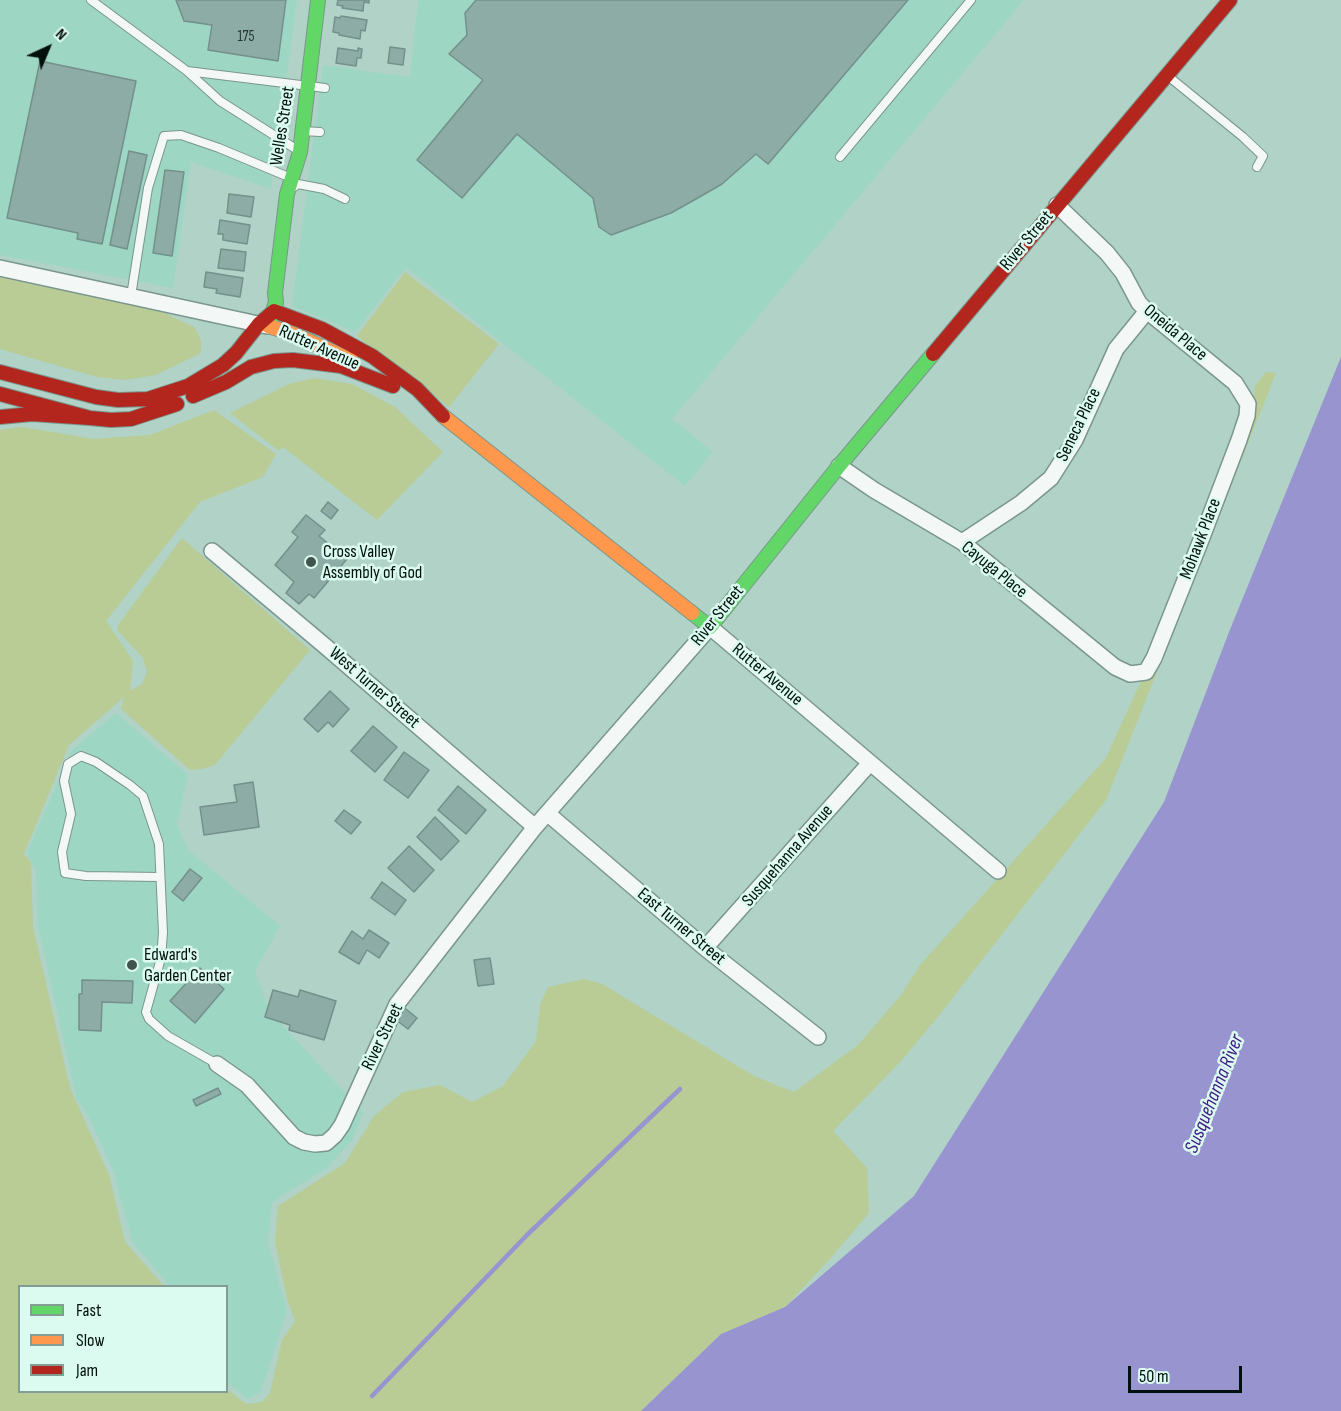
<!DOCTYPE html>
<html>
<head>
<meta charset="utf-8">
<style>
	body { margin:0 }
	#map { position:relative; width:1341px; height:1411px; overflow:hidden; background:#b0d2c7; font-family:"Sofia Sans Condensed",sans-serif }
	canvas { display:block }
	.legend { position:absolute; left:18px; top:1285px; width:210px; height:108px; box-sizing:border-box; background:#dbfbf0; border:2px solid #839d94; margin:0; padding:8px 10px; list-style:none; font-size:18px; color:#00100a }
	.legend li { display:flex; align-items:center; gap:12px; height:30px }
	.legend b { width:30px; border:2px solid #839d94 }
	.north { position:absolute; left:18px; top:18px; width:60px; height:60px; -webkit-text-stroke:4px #dbfbf0; paint-order:stroke; rotate:44deg; font-size:16px; font-weight:700; line-height:24px; text-align:center; color:#00100a }
	.north::after { content:''; display:block; margin:auto; width:21px; height:27px; background:#00100a; clip-path:polygon(50% 0,100% 100%,50% 72%,0 100%) }
	.scale { position:absolute; left:1128px; top:1366px; width:114px; height:27px; box-sizing:border-box; border:3px solid #00100a; border-top:0; padding-left:8px; font-size:18px; line-height:21px; white-space:nowrap; color:#00100a; -webkit-text-stroke:4px #dbfbf0; paint-order:stroke }
</style>
</head>
<body>
<div id="map">
<canvas width="1341" height="1411"></canvas>
<ul class="legend">
<li><b style="height:8px;background:#63d668"></b>Fast</li>
<li><b style="height:8px;background:#ff974d"></b>Slow</li>
<li><b style="height:8px;background:#b3261e"></b>Jam</li>
</ul>
<div class="north">N</div>
<div class="scale">50 m</div>
</div>
<script>
const context = document.querySelector('canvas').getContext('2d');
context.lineJoin = 'round';
function fill(path, color) { context.fillStyle = color; context.fill(path, 'evenodd'); }
const poly = rows => new Path2D(rows.map(r => 'M' + r).join(''));
function trace(path, color, width, dash) { context.strokeStyle = color; context.lineWidth = width; context.lineCap = dash ? 'butt' : 'round'; context.setLineDash(dash || []); context.stroke(path); }
function label(font, color, halo, rows, align = 'center') {
  context.font = font + ' "Sofia Sans Condensed",sans-serif'; context.lineWidth = 5; context.setLineDash([]); context.textBaseline = 'middle'; context.strokeStyle = halo; context.fillStyle = color; for (const [text, x, y, turn = 0] of rows) {
    context.save(); context.translate(x, y); context.rotate((+turn || 0) * Math.PI / 180); context.textAlign = isNaN(turn) ? turn : align; if (halo) context.strokeText(text, 0, 0); context.fillText(text, 0, 0); context.restore();
  }
}
const built = poly([
	[0,0,297,0,271,189,191,162,173,288,0,255],
	[418,0,1024,0,672,419,713,452,685,486,406,267,355,332,292,306,323,65,410,77],
	[116,713,188,775,177,824,188,850,280,926,255,971,269,1011,363,1112,352,1140,328,1167,272,1202,268,1243,287,1310,261,1392,248,1399,227,1382,226,1286,170,1286,132,1241,113,1170,88,1115,77,1100,38,926,36,871,27,852,72,750]
]);
const green = poly([
	[405,272,499,344,449,407,357,336],
	[0,277,163,312,195,328,201,341,201,353,156,375,125,380,97,377,0,349],
	[1266,372,1276,373,1106,800,941,1013,902,1060,833,1131,867,1168,869,1213,829,1260,785,1307,721,1334,641,1411,0,1411,0,430,23,427,94,439,150,435,214,410,276,454,263,477,200,502,106,621,133,661,130,691,142,684,147,672,143,658,117,630,118,625,182,538,310,650,215,765,202,769,190,770,121,709,124,697,69,745,24,854,31,863,33,927,70,1088,109,1175,125,1242,164,1286,20,1286,20,1392,226,1392,227,1389,246,1404,262,1402,270,1393,282,1340,295,1321,287,1299,275,1242,278,1206,345,1163,374,1116,403,1092,440,1085,472,1102,503,1086,536,1041,540,1005,548,987,584,979,602,984,754,1076,794,1092,858,1045,901,995,920,965,1106,758,1156,648,1251,417,1255,386],
	[314,378,352,384,395,407,443,452,377,520,283,447,279,451,230,413,289,384]
]);
const water = poly([
	[1341,357,1341,1411,641,1411,721,1334,785,1307,914,1196,1164,802,1229,632]
]);
const stream = poly([
	[372,1396,527,1235,680,1089]
]);
const building = poly([
	[176,0,286,0,278,61,208,50,212,25,184,21,176,0],
	[338,0,369,0,369,3,364,2,363,11,342,8,343,6,337,5,338,0],
	[476,0,908,0,768,164,756,154,722,184,696,199,671,213,611,235,599,227,593,198,517,134,462,198,417,160,483,80,449,54,467,35,465,13,476,0],
	[341,16,367,20,365,31,361,30,360,39,339,35,339,33,333,32,335,17,340,18,341,16],
	[390,47,405,49,403,65,388,63,390,47],
	[338,48,358,51,358,48,362,49,361,58,357,58,356,66,336,63,338,48],
	[40,61,136,81,102,244,77,239,78,233,7,218,40,61],
	[129,151,147,155,127,249,110,245,129,151],
	[165,170,184,172,172,256,153,253,165,170],
	[229,194,254,197,251,217,227,213,229,194],
	[220,220,250,225,247,244,223,240,223,234,218,234,220,220],
	[221,249,246,252,244,271,218,268,221,249],
	[206,272,243,278,240,297,216,293,217,289,204,287,206,272],
	[328,502,338,510,331,519,321,511,328,502],
	[306,515,325,530,319,536,347,559,314,598,309,594,299,604,286,593,294,582,275,565,298,537,292,532,306,515],
	[330,691,349,709,333,727,328,722,318,732,304,719,330,691],
	[373,726,397,747,375,772,351,751,373,726],
	[404,752,429,770,408,798,384,780,404,752],
	[253,782,259,827,204,835,200,807,237,802,234,785,253,782],
	[458,786,486,810,466,834,438,810,458,786],
	[344,810,361,822,351,834,335,821,344,810],
	[435,817,459,841,441,860,417,837,435,817],
	[409,846,434,870,414,892,388,868,409,846],
	[190,869,202,878,183,901,172,892,190,869],
	[382,882,406,900,395,915,371,898,382,882],
	[369,930,389,943,379,958,367,950,359,964,339,952,352,931,363,939,369,930],
	[490,958,494,984,478,986,474,960,490,958],
	[200,968,224,989,195,1023,170,1001,200,968],
	[82,980,133,981,132,1003,102,1002,101,1031,79,1030,79,994,82,994,82,980],
	[273,990,298,997,300,990,336,1001,324,1040,289,1030,290,1025,265,1017,273,990],
	[401,1005,417,1018,408,1029,392,1017,401,1005],
	[218,1088,221,1094,196,1106,193,1100,218,1088]
]);
const lane = poly([
	[91,0,187,71,220,101,299,151],
	[187,71,325,88],
	[1168,76,1243,137,1263,156,1257,167],
	[303,131,320,132],
	[840,157,971,0],
	[294,187,298,184,324,189,345,199],
	[131,296,148,188,164,136,181,135,219,148,291,178],
	[160,877,86,876,65,873,62,852,71,814,64,781,68,764,81,756,96,762,130,785,143,796,159,844,163,933,161,958,146,1012,149,1019,168,1036,217,1064]
]);
const street = poly([
	[0,268,267,326],
	[839,466,874,490,962,542,1115,667,1130,674,1146,672,1154,658,1201,540,1239,440,1247,416,1248,404,1235,383,1147,311,1139,303,1123,273,1107,253,1057,205],
	[962,542,1021,503,1051,478,1075,440,1116,349,1147,311],
	[212,551,325,646,535,827],
	[547,813,705,948,818,1037],
	[705,948,870,763],
	[217,1064,247,1085,294,1137,304,1142,315,1144,326,1143,335,1135,342,1125,397,1004,535,827,710,627,998,871]
]);
const fast = poly([
	[269,324,276,302,275,293,287,194,300,152,318,0],
	[692,613,710,627,839,466,933,354]
]);
const slow = poly([
	[268,326,293,334,351,360],
	[443,416,692,613]
]);
const jam = poly([
	[933,354,1230,0],
	[0,372,96,397,118,400,148,399,188,386,223,365,236,353,259,324,274,311,322,329,372,356,417,389,443,416],
	[0,394,90,418,111,420,131,419,177,404],
	[193,396,226,382,251,367,274,361,293,360,341,366,393,386],
	[0,417,32,414,90,418]
]);
const markers = [
	[311,562,6,"#3e544c"],
	[132,965,6,"#3e544c"]
];
const numberNames = [
	["175",246,37]
];
const streetNames = [
	["Welles Street",283,126,-81],
	["River Street",1027,241,-50],
	["Oneida Place",1175,333,40],
	["Rutter Avenue",319,348,24],
	["Seneca Place",1079,425,-64],
	["Mohawk Place",1201,539,-69],
	["Cayuga Place",994,570,39],
	["River Street",718,616,-51],
	["Rutter Avenue",767,675,40],
	["West Turner Street",374,688,41],
	["Susquehanna Avenue",788,856,-49],
	["East Turner Street",681,927,40],
	["River Street",383,1037,-64]
];
const poiNames = [
	["Cross Valley",323,552],
	["Assembly of God",323,573],
	["Edward's",144,955],
	["Garden Center",144,976]
];
const waterNames = [
	["Susquehanna River",1215,1094,-68]
];
fill(built, '#9ed6c4');
fill(green, '#b9cc95');
fill(water, '#9894d0');
trace(stream, '#9894d0', 4.5);
fill(building, '#8eaca6');
trace(building, '#73908b', 1.5);
trace(lane, '#7a968d', 10);
trace(street, '#7a968d', 18);
trace(fast, '#7a968d', 16);
trace(slow, '#7a968d', 16);
trace(jam, '#7a968d', 16);
trace(lane, '#f3f8f7', 8);
trace(street, '#f3f8f7', 15);
trace(fast, '#63d668', 14);
trace(slow, '#ff974d', 14);
trace(jam, '#b3261e', 14);
for (const [x, y, r, color] of markers) { const dot = new Path2D(); dot.arc(x, y, r, 0, 2 * Math.PI); context.fillStyle = color; context.fill(dot); trace(dot, '#dbfbf0', 2); }
label('15px', '#243731', null, numberNames);
label('18px', '#00100a', '#dbfbf0', streetNames);
label('18px', '#00100a', '#dbfbf0', poiNames, 'left');
label('italic 20px', '#401883', '#dbfbf0', waterNames);
</script>
</body>
</html>
